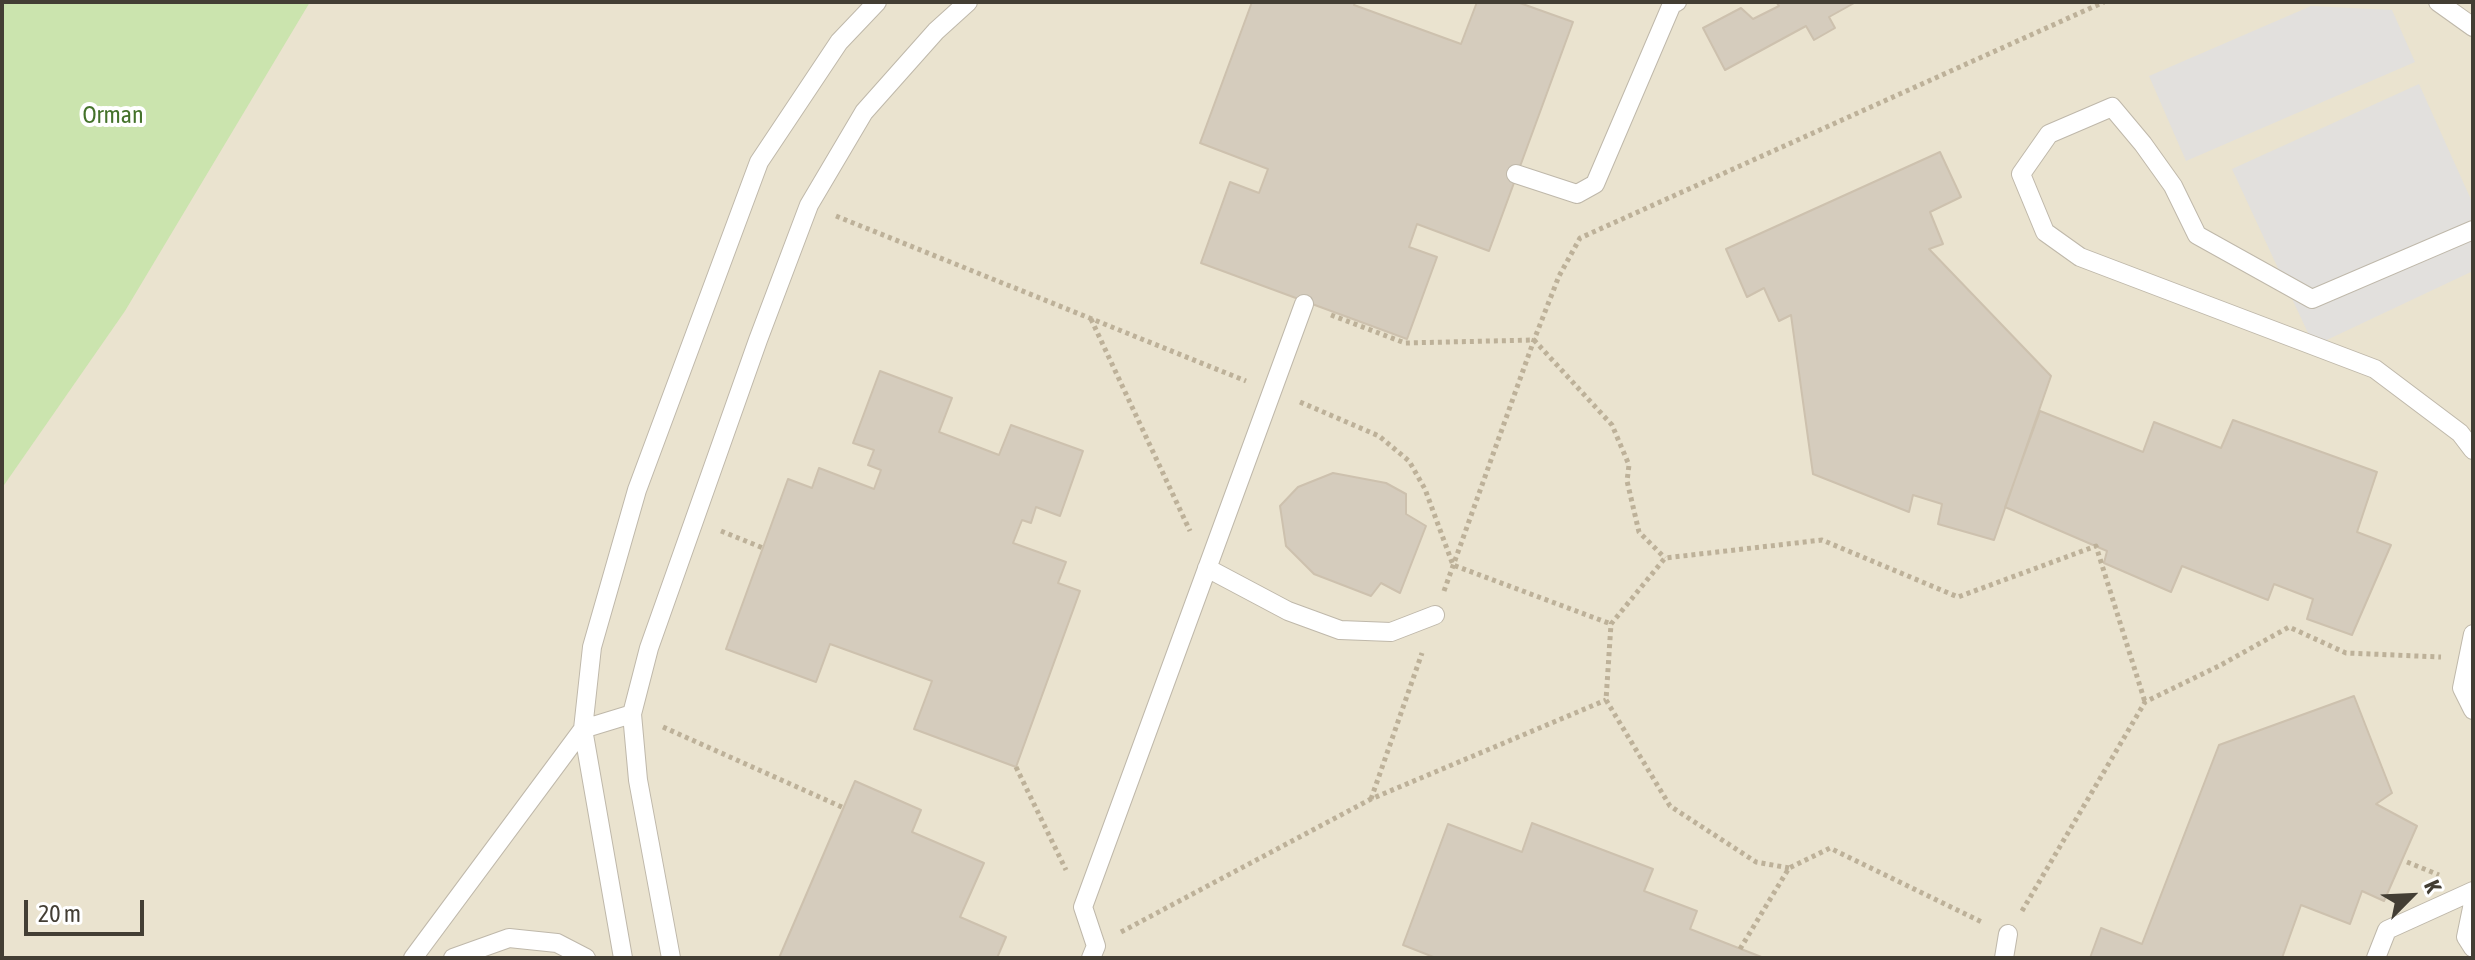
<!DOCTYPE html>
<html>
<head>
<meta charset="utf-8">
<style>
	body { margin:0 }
	#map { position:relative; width:2475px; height:960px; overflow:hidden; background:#f1eee4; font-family:"Asap Condensed",sans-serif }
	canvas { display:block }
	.frame { position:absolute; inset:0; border:4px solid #433e34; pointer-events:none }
	.north { position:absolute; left:2371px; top:856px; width:80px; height:80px; -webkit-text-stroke:6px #fff; paint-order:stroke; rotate:66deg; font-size:22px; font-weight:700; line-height:32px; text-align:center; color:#433e34 }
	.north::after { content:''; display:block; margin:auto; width:28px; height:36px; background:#433e34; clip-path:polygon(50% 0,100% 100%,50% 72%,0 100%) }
	.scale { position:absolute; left:24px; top:900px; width:120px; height:36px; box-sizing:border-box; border:4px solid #433e34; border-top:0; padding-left:10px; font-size:24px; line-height:28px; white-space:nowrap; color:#433e34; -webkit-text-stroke:6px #fff; paint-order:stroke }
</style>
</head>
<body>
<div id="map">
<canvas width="2475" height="960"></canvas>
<div class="frame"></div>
<div class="north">K</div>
<div class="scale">20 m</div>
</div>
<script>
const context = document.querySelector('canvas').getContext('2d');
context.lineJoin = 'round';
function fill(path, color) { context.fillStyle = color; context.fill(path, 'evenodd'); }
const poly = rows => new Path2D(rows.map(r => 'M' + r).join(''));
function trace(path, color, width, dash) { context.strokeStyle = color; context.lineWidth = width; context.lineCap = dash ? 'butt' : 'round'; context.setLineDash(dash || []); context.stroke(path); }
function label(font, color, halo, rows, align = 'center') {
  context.font = font + ' "Asap Condensed",sans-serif'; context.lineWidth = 8; context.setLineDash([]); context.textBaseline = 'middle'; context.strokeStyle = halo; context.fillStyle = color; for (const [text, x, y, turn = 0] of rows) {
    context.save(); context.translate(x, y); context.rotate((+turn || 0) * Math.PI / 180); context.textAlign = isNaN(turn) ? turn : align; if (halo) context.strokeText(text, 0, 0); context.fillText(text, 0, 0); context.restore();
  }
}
const education = poly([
	[2,2,2473,2,2473,958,2,958]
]);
const green = poly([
	[2,2,310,2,125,311,2,488]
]);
const parking = poly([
	[2311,6,2392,10,2415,62,2186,161,2149,76],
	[2419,84,2473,204,2473,271,2314,346,2232,169]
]);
const building = poly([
	[1252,2,1355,2,1354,5,1461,44,1477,2,1517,2,1573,22,1489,251,1417,224,1409,247,1437,257,1407,339,1201,263,1230,182,1259,193,1268,169,1200,143,1252,2],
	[1776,2,1856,2,1829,17,1835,28,1814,40,1806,26,1725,70,1703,28,1741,8,1753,19,1779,6,1776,2],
	[1940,152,1961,197,1930,212,1943,244,1929,249,2051,376,1994,540,1938,524,1942,504,1913,495,1909,512,1813,474,1791,315,1779,321,1764,288,1747,297,1726,249,1940,152],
	[880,371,952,398,939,432,999,455,1011,425,1083,451,1060,516,1036,507,1031,523,1022,520,1013,543,1066,562,1058,583,1080,591,1016,767,914,729,932,681,830,644,816,682,726,649,788,479,812,488,819,468,874,489,881,470,868,465,874,450,853,443,880,371],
	[2040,411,2143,452,2154,422,2221,448,2233,420,2377,472,2357,532,2391,545,2352,635,2307,619,2313,599,2274,584,2268,600,2182,566,2171,592,2104,563,2107,551,2005,507,2040,411],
	[1333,473,1386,483,1406,494,1406,514,1426,526,1400,593,1381,583,1371,596,1314,574,1286,546,1280,506,1298,487,1333,473],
	[2354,696,2392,793,2376,804,2417,826,2384,901,2362,891,2350,924,2301,905,2282,958,2090,958,2101,928,2142,944,2219,745,2354,696],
	[855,781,921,810,912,832,984,863,960,917,1006,937,997,958,779,958,855,781],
	[1532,823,1653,869,1644,891,1697,911,1690,929,1764,958,1436,958,1403,945,1448,824,1522,852,1532,823]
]);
const path = poly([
	[836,216,1246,381],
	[1331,315,1405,343,1534,340,1612,425,1629,465,1627,481,1639,532,1665,558],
	[1091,319,1190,531],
	[1300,402,1379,436,1409,461,1425,489,1453,565,1611,624],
	[721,531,763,548],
	[1444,591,1534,340,1559,276,1580,238,2104,2],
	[663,727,844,808],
	[1016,767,1066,870],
	[1371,799,1422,653],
	[2407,862,2439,875],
	[1789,868,1756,862,1670,806,1606,700,1611,624,1665,558,1822,540,1958,597,2096,546,2145,702],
	[2022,911,2145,702,2219,666,2289,627,2346,653,2441,657],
	[1121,932,1371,799,1606,700],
	[1740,949,1789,868,1830,848,1984,923]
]);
const service = poly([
	[2438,2,2473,27],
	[1516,174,1577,194,1595,184,1672,4,1677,2],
	[2473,230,2312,299,2197,235,2173,186,2143,144,2112,107,2049,134,2021,174,2045,232,2080,257,2375,369,2460,433,2473,450],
	[1207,568,1288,611,1340,630,1391,632,1435,615],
	[2473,634,2462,688,2473,710],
	[2473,903,2466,937,2473,948],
	[413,958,583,729,632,714],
	[453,958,509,938,557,943,586,958],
	[623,958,583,729,592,647,637,490,759,162,839,42,877,2],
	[671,958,638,780,632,714,649,648,758,340,809,205,864,112,936,31,968,2],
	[1091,958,1096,946,1083,907,1304,304],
	[2004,958,2008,934],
	[2376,958,2387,930,2473,891]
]);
const parkNames = [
	["Orman",113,115]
];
fill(education, '#eae3cf');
fill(green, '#cbe4ae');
fill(parking, '#e2e0dd');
fill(building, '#d5ccbd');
trace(building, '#cdc1ae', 2);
trace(service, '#bfb8aa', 20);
trace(path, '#bdb199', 5, [4, 4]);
trace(service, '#fff', 18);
label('24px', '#44722b', '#fff', parkNames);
</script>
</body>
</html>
